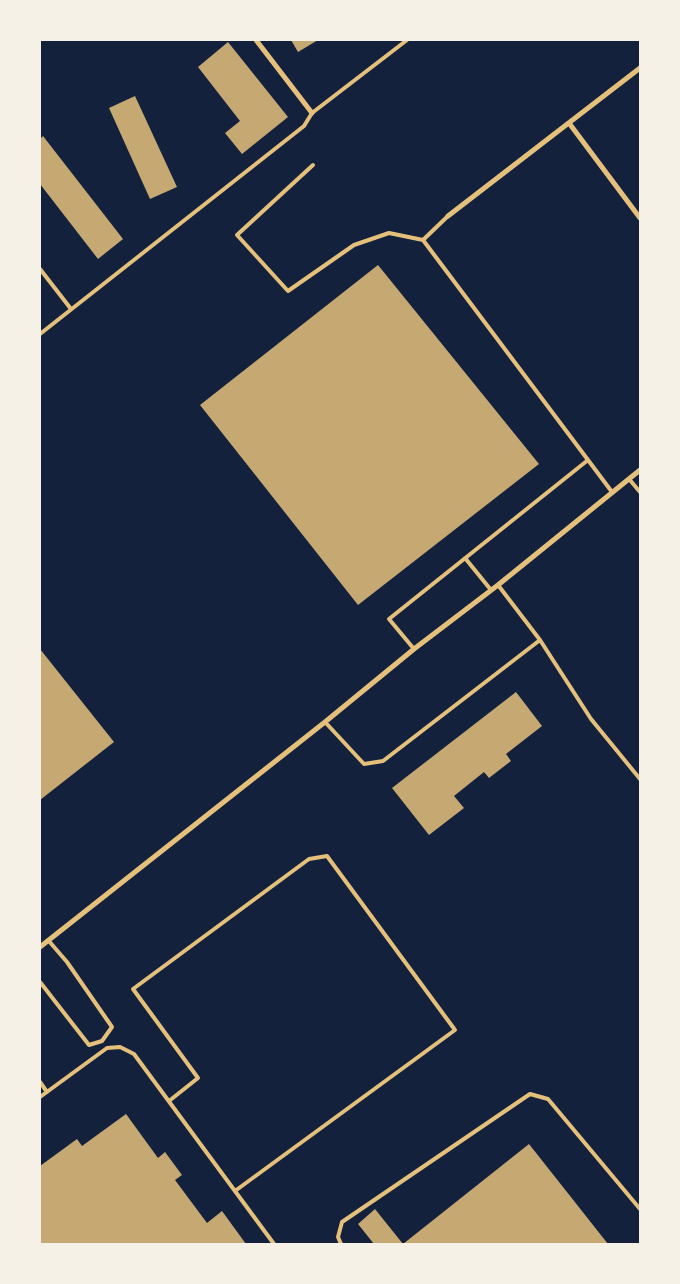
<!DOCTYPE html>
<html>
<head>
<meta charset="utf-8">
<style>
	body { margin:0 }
	#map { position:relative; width:680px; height:1284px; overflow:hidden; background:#14213d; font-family:"Fira Sans Condensed",sans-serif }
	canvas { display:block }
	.frame { position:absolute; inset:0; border:41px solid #f6f1e7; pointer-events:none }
</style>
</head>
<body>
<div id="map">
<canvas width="680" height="1284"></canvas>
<div class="frame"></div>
</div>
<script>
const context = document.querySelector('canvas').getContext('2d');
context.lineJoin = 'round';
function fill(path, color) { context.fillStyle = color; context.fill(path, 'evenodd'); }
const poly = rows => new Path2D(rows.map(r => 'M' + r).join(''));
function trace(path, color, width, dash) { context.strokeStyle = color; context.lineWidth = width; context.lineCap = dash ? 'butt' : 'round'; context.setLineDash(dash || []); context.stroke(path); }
const building = poly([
	[291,40,318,40,298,52],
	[228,42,288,117,242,154,225,133,240,121,198,67],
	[135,96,177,187,150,199,109,108],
	[43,136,123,239,98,259,40,184,40,139],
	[378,265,539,464,358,605,200,405],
	[40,649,114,742,40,800],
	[516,692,542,726,506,754,511,761,489,778,484,772,454,796,464,808,429,835,392,788],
	[126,1114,158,1158,165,1152,182,1175,175,1180,207,1223,222,1211,246,1244,40,1244,40,1166,77,1139,82,1146],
	[529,1144,608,1244,403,1244],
	[375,1209,403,1244,374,1244,358,1224]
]);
const service = poly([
	[313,165,237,235,288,291,354,245,389,233,423,240,448,216],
	[423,240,588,460],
	[40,269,71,309],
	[40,334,304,126,312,113,407,40],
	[629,479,640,492],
	[465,558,491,590],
	[498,585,540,640,591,719,640,779],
	[414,649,389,619,588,460,612,492],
	[325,722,364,764,383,761,540,640],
	[40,982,89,1045,102,1041,112,1027,67,962,48,940],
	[40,1082,47,1092],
	[40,1097,107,1048,120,1047,134,1054,274,1244],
	[169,1101,198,1078,133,989,309,859,327,856,455,1030,235,1191],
	[341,1244,338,1237,342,1222,530,1094,548,1099,640,1209]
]);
const minor = poly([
	[256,40,312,113],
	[569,123,640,218],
	[448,216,640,68],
	[40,947,325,722,414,649,498,585,640,470]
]);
fill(building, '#c6a872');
trace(service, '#e5c07b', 4);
trace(minor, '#e5c07b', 5);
</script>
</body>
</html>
